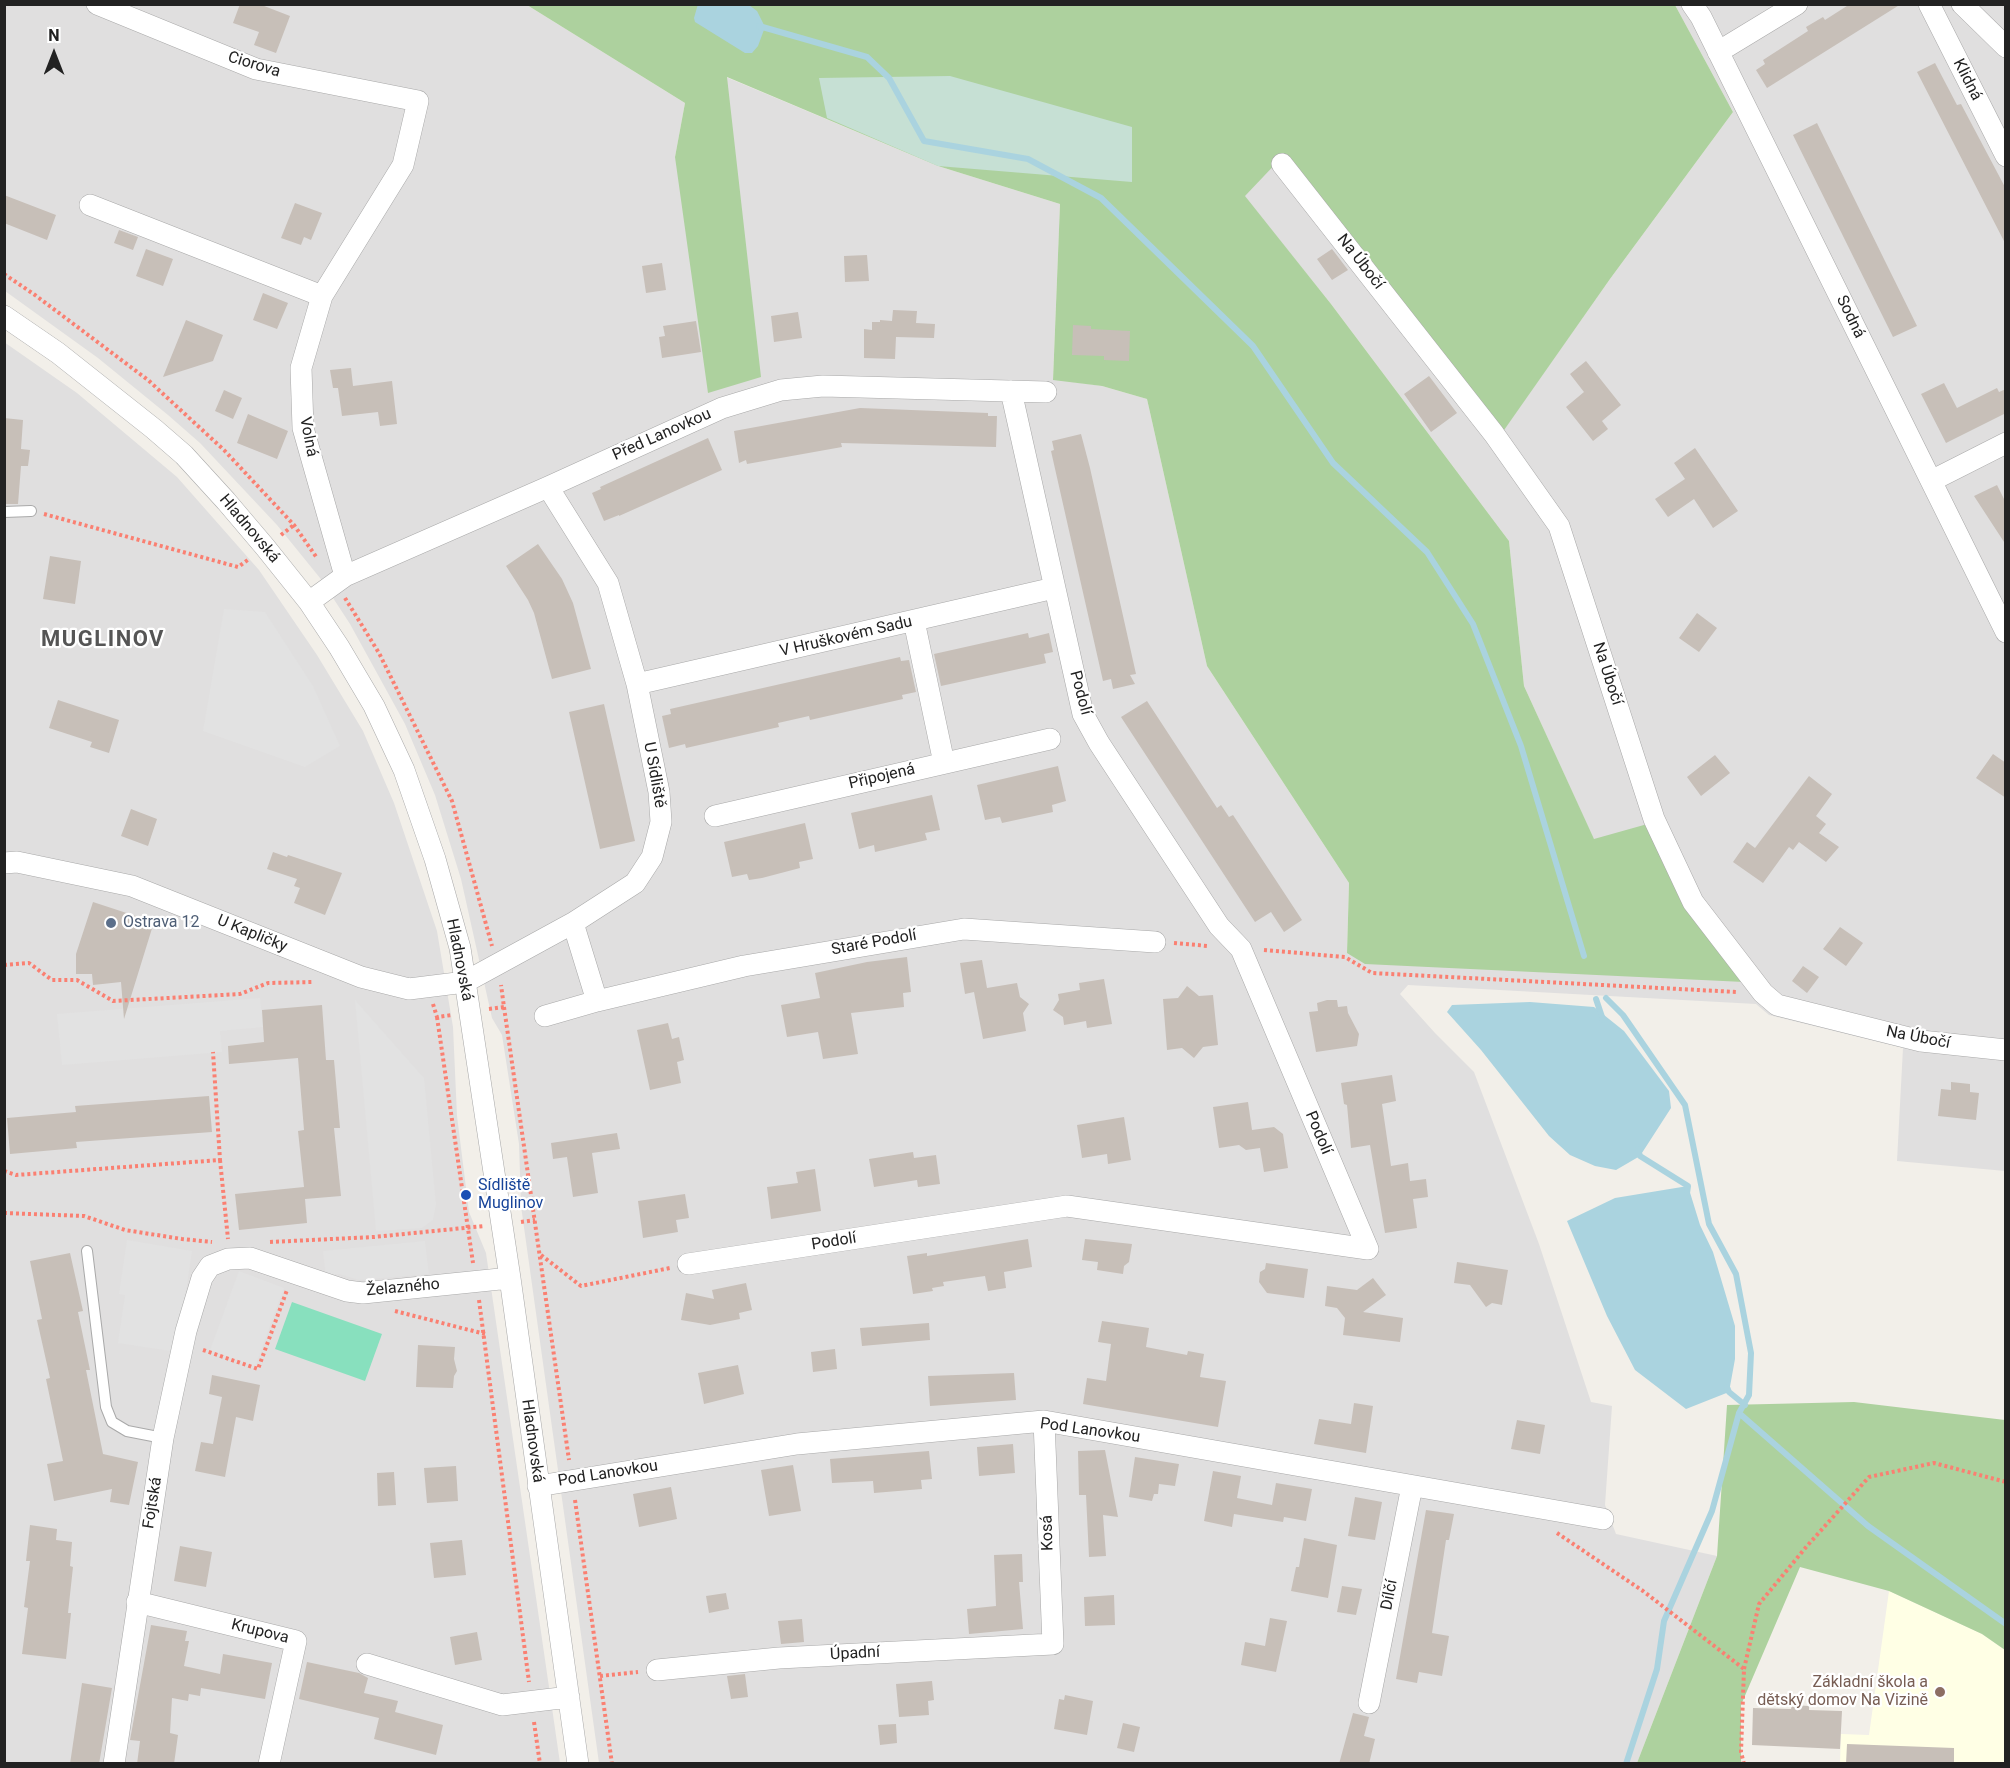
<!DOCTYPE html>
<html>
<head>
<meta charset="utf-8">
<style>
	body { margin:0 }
	#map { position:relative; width:2010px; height:1768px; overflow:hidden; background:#f2efe9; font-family:Roboto,sans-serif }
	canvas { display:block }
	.frame { position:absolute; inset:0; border:6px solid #222; pointer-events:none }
	.north { position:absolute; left:24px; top:24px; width:60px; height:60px; -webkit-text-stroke:4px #fff; paint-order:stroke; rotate:0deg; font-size:16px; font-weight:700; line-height:24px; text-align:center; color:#222 }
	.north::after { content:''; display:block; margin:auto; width:21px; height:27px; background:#222; clip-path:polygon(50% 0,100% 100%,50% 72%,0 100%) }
</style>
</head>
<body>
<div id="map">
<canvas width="2010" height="1768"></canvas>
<div class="frame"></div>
<div class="north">N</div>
</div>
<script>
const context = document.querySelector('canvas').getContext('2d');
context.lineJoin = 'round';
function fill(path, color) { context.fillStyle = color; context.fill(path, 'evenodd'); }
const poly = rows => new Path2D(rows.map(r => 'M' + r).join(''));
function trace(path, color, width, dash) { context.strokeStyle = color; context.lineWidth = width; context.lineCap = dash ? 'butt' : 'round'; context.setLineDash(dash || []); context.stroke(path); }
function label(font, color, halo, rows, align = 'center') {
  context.font = font + ' Roboto,sans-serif'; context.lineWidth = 4.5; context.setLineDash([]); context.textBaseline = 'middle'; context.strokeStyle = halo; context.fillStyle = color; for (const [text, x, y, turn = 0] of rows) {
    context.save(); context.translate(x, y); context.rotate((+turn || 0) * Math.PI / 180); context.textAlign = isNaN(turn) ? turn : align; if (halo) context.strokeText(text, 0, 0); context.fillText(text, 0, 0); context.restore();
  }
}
const residential = poly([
	[5,5,527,5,685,103,675,157,732,135,726,77,938,166,1060,204,1053,379,1102,386,1147,399,1207,666,1349,883,1347,953,1594,840,1524,686,1509,541,1331,304,1244,196,1282,156,1502,432,1610,279,1733,112,1675,5,2005,5,2005,1171,1897,1161,1903,1048,1769,1015,1756,1004,1408,985,1400,994,1435,1033,1474,1072,1539,1244,1591,1402,1612,1406,1605,1505,1616,1534,1717,1556,1637,1763,599,1763,521,1206,519,1144,502,1035,492,1018,461,879,435,795,405,724,350,624,320,578,277,525,200,443,168,415,98,358,5,291],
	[4,342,77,393,177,477,259,570,317,655,363,731,394,803,437,931,453,1027,457,1116,469,1212,486,1253,560,1763,5,1763]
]);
const education = poly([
	[1889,1591,1982,1634,2005,1650,2005,1763,1840,1764,1841,1734,1869,1735]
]);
const forest = poly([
	[527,5,1675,5,1733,112,1610,279,1502,433,1282,157,1245,196,1331,304,1509,541,1524,686,1594,839,1651,823,1744,982,1365,964,1347,953,1349,883,1207,666,1147,399,1102,386,1053,380,1060,204,938,166,727,77,761,377,708,393,675,157,685,103],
	[1854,1402,2005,1420,2005,1650,1982,1634,1889,1591,1800,1567,1741,1705,1741,1763,1637,1763,1717,1556,1727,1405]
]);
const wetland = poly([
	[950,76,1132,127,1132,182,938,166,827,118,819,78]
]);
const pitch = poly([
	[292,1302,382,1334,365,1381,275,1349]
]);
const parking = poly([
	[224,609,265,612,313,686,340,746,305,767,203,731],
	[260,998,263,1027,220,1031,222,1052,62,1065,57,1014],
	[355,1000,424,1078,436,1205,433,1220,422,1228,376,1231],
	[127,1240,192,1251,177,1352,118,1343,125,1295,119,1294],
	[425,1241,429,1274,359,1280,339,1274,326,1275,323,1251],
	[239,1271,284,1288,255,1367,210,1350]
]);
const water = poly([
	[698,4,749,5,757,11,765,27,758,46,752,53,745,53,695,22,694,18],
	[1530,1002,1594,1007,1624,1031,1669,1091,1671,1108,1640,1156,1616,1170,1595,1166,1570,1155,1549,1136,1481,1050,1447,1012,1452,1005],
	[1688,1186,1700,1225,1713,1252,1735,1326,1735,1359,1729,1392,1686,1409,1635,1370,1607,1316,1567,1221,1615,1198]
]);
const stream = poly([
	[759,26,867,57,889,78,924,141,1028,159,1101,198,1253,346,1333,463,1427,552,1473,624,1521,746,1584,956],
	[1606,998,1623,1015,1685,1105,1709,1224,1736,1274,1751,1353,1749,1395,1739,1413,1868,1526,2006,1624],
	[1596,999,1603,1020],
	[1638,1149,1640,1156,1688,1186,1687,1193],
	[1727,1387,1729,1392,1745,1405],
	[1626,1764,1657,1669,1664,1621,1712,1511,1739,1413]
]);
const building = poly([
	[240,4,259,4,290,16,276,53,254,45,259,32,233,23],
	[1850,4,1901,4,1767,88,1756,70,1765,64,1763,60,1808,31,1806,27,1823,17,1825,20],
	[1935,63,1957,105,1961,104,2006,189,2006,245,1917,72],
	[1817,123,1917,326,1893,337,1793,135],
	[4,195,56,215,47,240,4,223],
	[295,203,322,213,311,240,304,237,301,245,281,238],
	[119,230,138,237,133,250,114,243],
	[146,249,173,259,163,286,136,276],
	[1332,249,1348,270,1332,280,1317,259],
	[867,255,869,281,845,282,844,256],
	[662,263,666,290,646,293,642,266],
	[263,293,288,303,277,329,253,320],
	[893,310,917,311,916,323,935,324,934,338,896,337,895,359,864,358,864,329,872,330,872,322,880,322,880,320,892,321],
	[798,312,802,338,774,342,771,316],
	[186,320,223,335,213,361,163,377],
	[696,321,701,352,662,358,659,337,665,336,663,326],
	[1073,325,1091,326,1091,329,1130,331,1129,361,1104,360,1104,356,1072,355],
	[1586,361,1621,405,1602,421,1608,429,1593,441,1566,407,1584,392,1570,374],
	[351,368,353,386,392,381,397,424,380,426,378,412,342,416,338,388,333,388,330,370],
	[1429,376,1457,413,1431,432,1404,394],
	[1944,383,1957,408,1997,388,1999,392,2006,389,2006,413,1946,443,1921,394],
	[224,390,242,398,233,419,215,411],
	[860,408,988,413,988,416,997,416,996,447,841,443,842,447,747,464,746,460,739,463,734,431],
	[248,414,288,431,277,459,237,443],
	[4,418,23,420,21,449,30,450,28,466,21,466,18,504,4,504],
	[1081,434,1090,468,1136,674,1130,675,1135,684,1113,689,1111,679,1103,681,1051,451,1054,450,1052,441],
	[708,438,722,470,619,516,619,515,604,521,592,493,601,489,600,487],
	[1695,448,1738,511,1713,528,1694,499,1668,517,1655,499,1685,479,1674,463],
	[1997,485,2006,503,2006,545,1974,496],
	[538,544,562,579,573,603,591,669,552,679,534,613,528,600,506,566],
	[50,556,81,561,75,604,43,599],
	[1697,613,1717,628,1699,652,1679,638],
	[1028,633,1029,638,1049,633,1053,652,1044,654,1046,663,941,686,934,654],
	[900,657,901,661,909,660,916,692,902,695,903,699,810,720,809,716,778,723,779,727,686,748,685,744,669,748,662,716,671,714,670,709],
	[58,700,119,720,109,753,90,747,92,742,49,728],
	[1147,701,1217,808,1221,805,1229,817,1233,815,1302,920,1284,932,1271,912,1255,922,1121,717],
	[604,704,635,841,600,849,569,712],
	[1993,754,2006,763,2006,798,1976,778],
	[1715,755,1730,773,1701,796,1687,777],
	[1058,766,1066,801,1052,805,1053,812,1002,823,1000,817,985,820,977,785],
	[1809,776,1832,794,1816,816,1826,824,1819,833,1839,847,1826,862,1799,842,1793,850,1789,847,1763,883,1733,862,1747,842,1755,848],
	[932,795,940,830,925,833,927,840,875,852,874,845,859,849,851,813],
	[131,809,157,819,148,846,121,836],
	[805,823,813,859,799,862,800,868,762,878,749,880,747,874,732,877,724,842],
	[273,852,287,857,288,855,342,873,325,915,294,903,300,888,294,886,297,879,267,869],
	[93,902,154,922,124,1019,121,982,93,985,92,974,76,974,76,954],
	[1840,927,1863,943,1846,966,1823,949],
	[907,957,911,992,903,993,904,1007,851,1013,858,1054,823,1059,818,1032,787,1037,781,1005,820,998,815,973,867,962],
	[982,960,987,988,1017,983,1020,997,1029,1004,1023,1013,1026,1031,983,1039,974,992,965,994,960,963],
	[1803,966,1819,977,1807,993,1792,981],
	[1104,979,1112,1024,1087,1028,1086,1021,1064,1025,1063,1017,1053,1010,1059,1000,1058,994,1080,990,1079,983],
	[1187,986,1199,996,1213,995,1218,1045,1203,1047,1194,1058,1182,1048,1167,1050,1163,999,1178,998],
	[1327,1000,1337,1000,1338,1007,1347,1006,1348,1013,1359,1034,1357,1046,1316,1052,1309,1012,1318,1011,1317,1003],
	[322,1005,326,1060,334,1060,340,1128,334,1128,341,1196,305,1199,307,1223,239,1230,235,1194,304,1187,298,1131,304,1130,298,1058,229,1064,228,1046,264,1042,262,1010],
	[668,1023,672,1039,679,1037,684,1060,677,1062,681,1083,650,1090,637,1030],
	[1392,1075,1396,1101,1382,1104,1391,1166,1408,1163,1410,1181,1426,1179,1428,1197,1413,1199,1417,1228,1385,1233,1370,1145,1351,1148,1347,1105,1344,1104,1341,1083],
	[1951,1082,1970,1084,1970,1092,1979,1093,1976,1120,1938,1116,1941,1089,1951,1090],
	[209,1096,212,1132,76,1142,77,1148,10,1154,7,1118,76,1112,75,1106],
	[1248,1102,1252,1130,1274,1127,1283,1134,1288,1168,1264,1172,1260,1148,1246,1150,1239,1145,1219,1148,1213,1107],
	[1124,1117,1131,1160,1108,1164,1107,1154,1082,1158,1077,1125],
	[617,1133,620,1149,592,1153,598,1193,573,1197,567,1157,553,1159,551,1143],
	[913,1152,914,1158,936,1155,940,1184,918,1187,917,1180,874,1187,869,1159],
	[815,1169,821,1211,771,1219,767,1187,798,1183,796,1172],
	[685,1194,689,1218,676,1220,678,1232,643,1238,638,1201],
	[1028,1239,1032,1267,1004,1272,1006,1288,988,1291,985,1276,943,1282,944,1286,932,1288,933,1291,913,1294,907,1256,927,1253,927,1256],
	[1085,1239,1132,1244,1129,1262,1124,1266,1123,1274,1097,1270,1098,1262,1082,1260],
	[70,1253,83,1311,78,1312,90,1370,86,1370,103,1454,138,1462,129,1505,110,1502,112,1489,54,1501,47,1464,63,1461,46,1379,50,1378,37,1320,42,1319,30,1261],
	[1457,1262,1508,1270,1502,1305,1492,1303,1486,1307,1470,1285,1454,1283],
	[1266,1263,1308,1269,1304,1298,1267,1293,1259,1282,1260,1272,1265,1269],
	[1373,1278,1386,1295,1363,1312,1403,1318,1400,1342,1343,1335,1345,1318,1337,1308,1325,1306,1327,1286,1357,1290],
	[746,1283,752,1310,739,1313,740,1319,710,1325,681,1320,686,1293,714,1299,712,1290],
	[1102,1321,1149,1328,1146,1347,1187,1355,1188,1351,1204,1354,1200,1377,1226,1381,1218,1427,1083,1404,1087,1378,1106,1381,1111,1344,1098,1342],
	[929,1323,930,1340,862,1346,860,1328],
	[418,1345,455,1347,454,1359,457,1371,454,1376,453,1388,416,1387],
	[835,1349,837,1369,813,1372,811,1352],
	[738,1365,744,1394,704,1404,698,1373],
	[1014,1373,1016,1400,930,1406,928,1376],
	[212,1375,260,1385,253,1421,236,1417,225,1477,195,1471,201,1442,213,1444,222,1397,209,1394],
	[1354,1403,1373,1406,1366,1453,1314,1444,1319,1419,1351,1424],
	[1517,1420,1545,1425,1540,1454,1511,1449],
	[1013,1444,1015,1473,979,1476,977,1447],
	[1105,1450,1118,1517,1103,1515,1106,1556,1089,1557,1086,1495,1079,1495,1078,1451],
	[929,1451,932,1479,921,1480,922,1489,874,1493,873,1481,832,1483,830,1459],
	[1135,1457,1179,1464,1175,1486,1159,1484,1158,1494,1154,1494,1152,1501,1129,1497],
	[793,1465,801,1511,769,1516,761,1470],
	[456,1466,458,1501,427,1503,424,1468],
	[1213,1471,1241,1476,1237,1498,1272,1505,1276,1483,1312,1489,1306,1521,1284,1517,1283,1522,1234,1514,1232,1527,1204,1521],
	[394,1472,396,1505,378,1506,377,1473],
	[671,1487,677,1519,639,1527,633,1494],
	[1355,1497,1382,1502,1375,1540,1348,1536],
	[1426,1510,1454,1514,1449,1540,1446,1540,1432,1633,1449,1636,1442,1676,1419,1672,1417,1683,1396,1679],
	[30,1525,57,1529,56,1540,72,1542,70,1566,73,1567,68,1613,71,1613,66,1659,22,1654,28,1608,24,1607,30,1561,26,1561],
	[1304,1538,1337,1545,1328,1598,1291,1591,1296,1567,1299,1567],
	[462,1540,466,1575,434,1578,430,1543],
	[180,1546,212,1552,206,1587,174,1581],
	[1022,1554,1023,1582,1019,1582,1023,1629,969,1634,967,1609,996,1606,994,1555],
	[1342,1586,1362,1589,1356,1615,1337,1612],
	[726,1593,729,1609,709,1613,706,1596],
	[1114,1595,1115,1625,1085,1626,1084,1597],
	[1270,1618,1287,1621,1276,1672,1241,1665,1245,1642,1265,1646],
	[802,1619,804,1642,781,1644,778,1621],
	[151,1625,187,1631,185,1641,189,1641,184,1666,220,1674,223,1654,272,1663,265,1699,201,1688,200,1696,189,1694,188,1701,172,1698,170,1733,178,1735,174,1764,137,1764,140,1741,130,1740],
	[477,1632,482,1660,455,1665,450,1637],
	[307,1662,359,1673,368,1678,364,1693,398,1701,395,1712,443,1725,436,1755,374,1739,379,1718,299,1699],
	[745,1674,748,1697,731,1699,727,1676],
	[932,1681,934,1700,928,1701,929,1715,899,1717,896,1684],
	[82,1683,112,1688,99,1764,70,1764],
	[1065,1695,1093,1701,1087,1735,1054,1729,1059,1699,1064,1700],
	[1792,1705,1809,1706,1809,1710,1842,1711,1840,1749,1752,1745,1753,1708,1791,1709],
	[1353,1713,1369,1717,1364,1736,1375,1739,1369,1764,1339,1764],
	[1123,1723,1140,1727,1134,1752,1117,1748],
	[896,1724,897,1743,880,1745,878,1725],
	[1847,1744,1954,1748,1954,1764,1846,1764]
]);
const path = poly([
	[4,274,35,295,148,380,224,450,294,525,317,558],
	[44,514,238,567,249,559],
	[281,535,294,525],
	[345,598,379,653,452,801,492,946],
	[1174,943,1208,946],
	[1264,950,1345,957,1372,973,1737,992],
	[4,965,29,963,52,980,77,980,113,1001,240,994,268,983,314,982],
	[433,1004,437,1017,452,1015],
	[504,1007,569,1460],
	[489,1009,504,1007,501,985],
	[437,1017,473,1263],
	[220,1160,228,1239],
	[4,1171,16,1175,220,1160,213,1052],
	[4,1213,84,1216,125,1230,182,1239,212,1242],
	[521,1222,535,1220],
	[270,1242,374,1237,484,1226],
	[541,1255,581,1286,670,1268],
	[479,1300,529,1682],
	[395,1311,485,1334],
	[203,1350,258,1369,287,1290],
	[575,1500,612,1764],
	[1557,1533,1643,1591,1744,1669,1741,1752,1744,1764],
	[1744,1669,1759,1604,1807,1546,1869,1477,1934,1463,2006,1482],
	[600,1676,638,1672],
	[534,1722,540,1764]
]);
const lane = poly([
	[4,512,31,511],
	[87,1251,106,1407,112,1422,127,1431,163,1438]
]);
const street = poly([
	[97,4,256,69,418,101,403,165,322,296,301,368,303,428,345,576],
	[1692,4,1701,17,2006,632],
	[1929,4,2006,156],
	[1962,4,2006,47],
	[1718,52,1797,4],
	[1282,164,1494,434,1559,526,1654,819,1693,902,1763,993,1777,1005,1921,1041,2006,1050],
	[90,205,322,296],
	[4,316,58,353,154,429,184,455,226,501,265,547,309,602,339,647,374,706,404,770,435,859,460,948,510,1278,578,1764],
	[1931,481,2006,443],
	[309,602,345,576,548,487,722,408,781,390,823,386,1046,392],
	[914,621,944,763],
	[637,684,1054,588],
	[715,816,1050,739],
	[4,863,17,862,132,886,361,977,409,989,465,982,573,923,635,883,652,857,661,822,659,792,637,684,608,583,548,487],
	[573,923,597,1001],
	[545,1016,597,1001,744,966,964,929,1155,942],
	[688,1264,1067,1206,1368,1249,1241,949,1219,926,1099,743,1083,714,1011,391],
	[538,1486,797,1444,1044,1421,1603,1519],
	[137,1602,296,1641,269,1764],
	[367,1664,502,1705,569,1697],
	[657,1670,779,1658,1053,1644,1044,1421],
	[1369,1703,1412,1486],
	[114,1764,163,1438,186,1331,202,1278,210,1266,228,1259,250,1258,347,1291,363,1293,510,1278]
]);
const markers = [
	[111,923,6,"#5c6f8a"],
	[466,1195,6,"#1a4fb4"],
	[1940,1692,6,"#8d6e63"]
];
const streetNames = [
	["Ciorova",254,65,17],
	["Klidná",1967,80,63],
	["Na Úbočí",1360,262,52],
	["Sodná",1850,317,64],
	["Před Lanovkou",662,435,-24],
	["Volná",308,437,79],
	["Hladnovská",249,529,50],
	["V Hruškovém Sadu",846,637,-13],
	["Na Úbočí",1607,674,72],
	["Podolí",1080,693,75],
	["U Sídliště",654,775,80],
	["Připojená",882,777,-13],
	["U Kapličky",252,934,22],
	["Staré Podolí",874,943,-10],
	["Hladnovská",459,960,79],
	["Na Úbočí",1918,1038,11],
	["Podolí",1318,1133,67],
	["Podolí",834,1242,-9],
	["Želazného",403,1288,-5],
	["Pod Lanovkou",1090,1431,8],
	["Hladnovská",532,1441,82],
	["Pod Lanovkou",608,1474,-9],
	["Fojtská",153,1503,-81],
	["Kosá",1048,1533,-92],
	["Dílčí",1390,1595,-79],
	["Krupova",260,1632,14],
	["Úpadní",855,1654,-3]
];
const serviceNames = [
	["Ostrava 12",123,923]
];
const transitNames = [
	["Sídliště",478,1186],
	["Muglinov",478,1204]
];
const educationNames = [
	["Základní škola a",1928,1683],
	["dětský domov Na Vizině",1928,1701]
];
const districtNames = [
	["MUGLINOV",103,640]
];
fill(residential, '#e0dfdf');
fill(education, '#ffffe5');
fill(forest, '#add19e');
fill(wetland, '#c6e0d4');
fill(pitch, '#88e0be');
fill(parking, '#e2e2e2');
fill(water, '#aad3df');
trace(stream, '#aad3df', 6);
fill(building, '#c7bfb8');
trace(lane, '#a9a9a9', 12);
trace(street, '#a9a9a9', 22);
trace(path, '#fa8072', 4, [3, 3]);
trace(lane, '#fff', 10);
trace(street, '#fff', 21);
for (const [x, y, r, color] of markers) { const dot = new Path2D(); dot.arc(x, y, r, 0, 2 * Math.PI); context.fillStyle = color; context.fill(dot); trace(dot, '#fff', 2); }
label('16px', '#222', '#fff', streetNames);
label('16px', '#4e5e75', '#fff', serviceNames, 'left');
label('16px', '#164399', '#fff', transitNames, 'left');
label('16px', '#785e54', '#fff', educationNames, 'right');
context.letterSpacing = '1.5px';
label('bold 22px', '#555', '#fff', districtNames);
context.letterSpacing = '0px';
</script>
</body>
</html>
